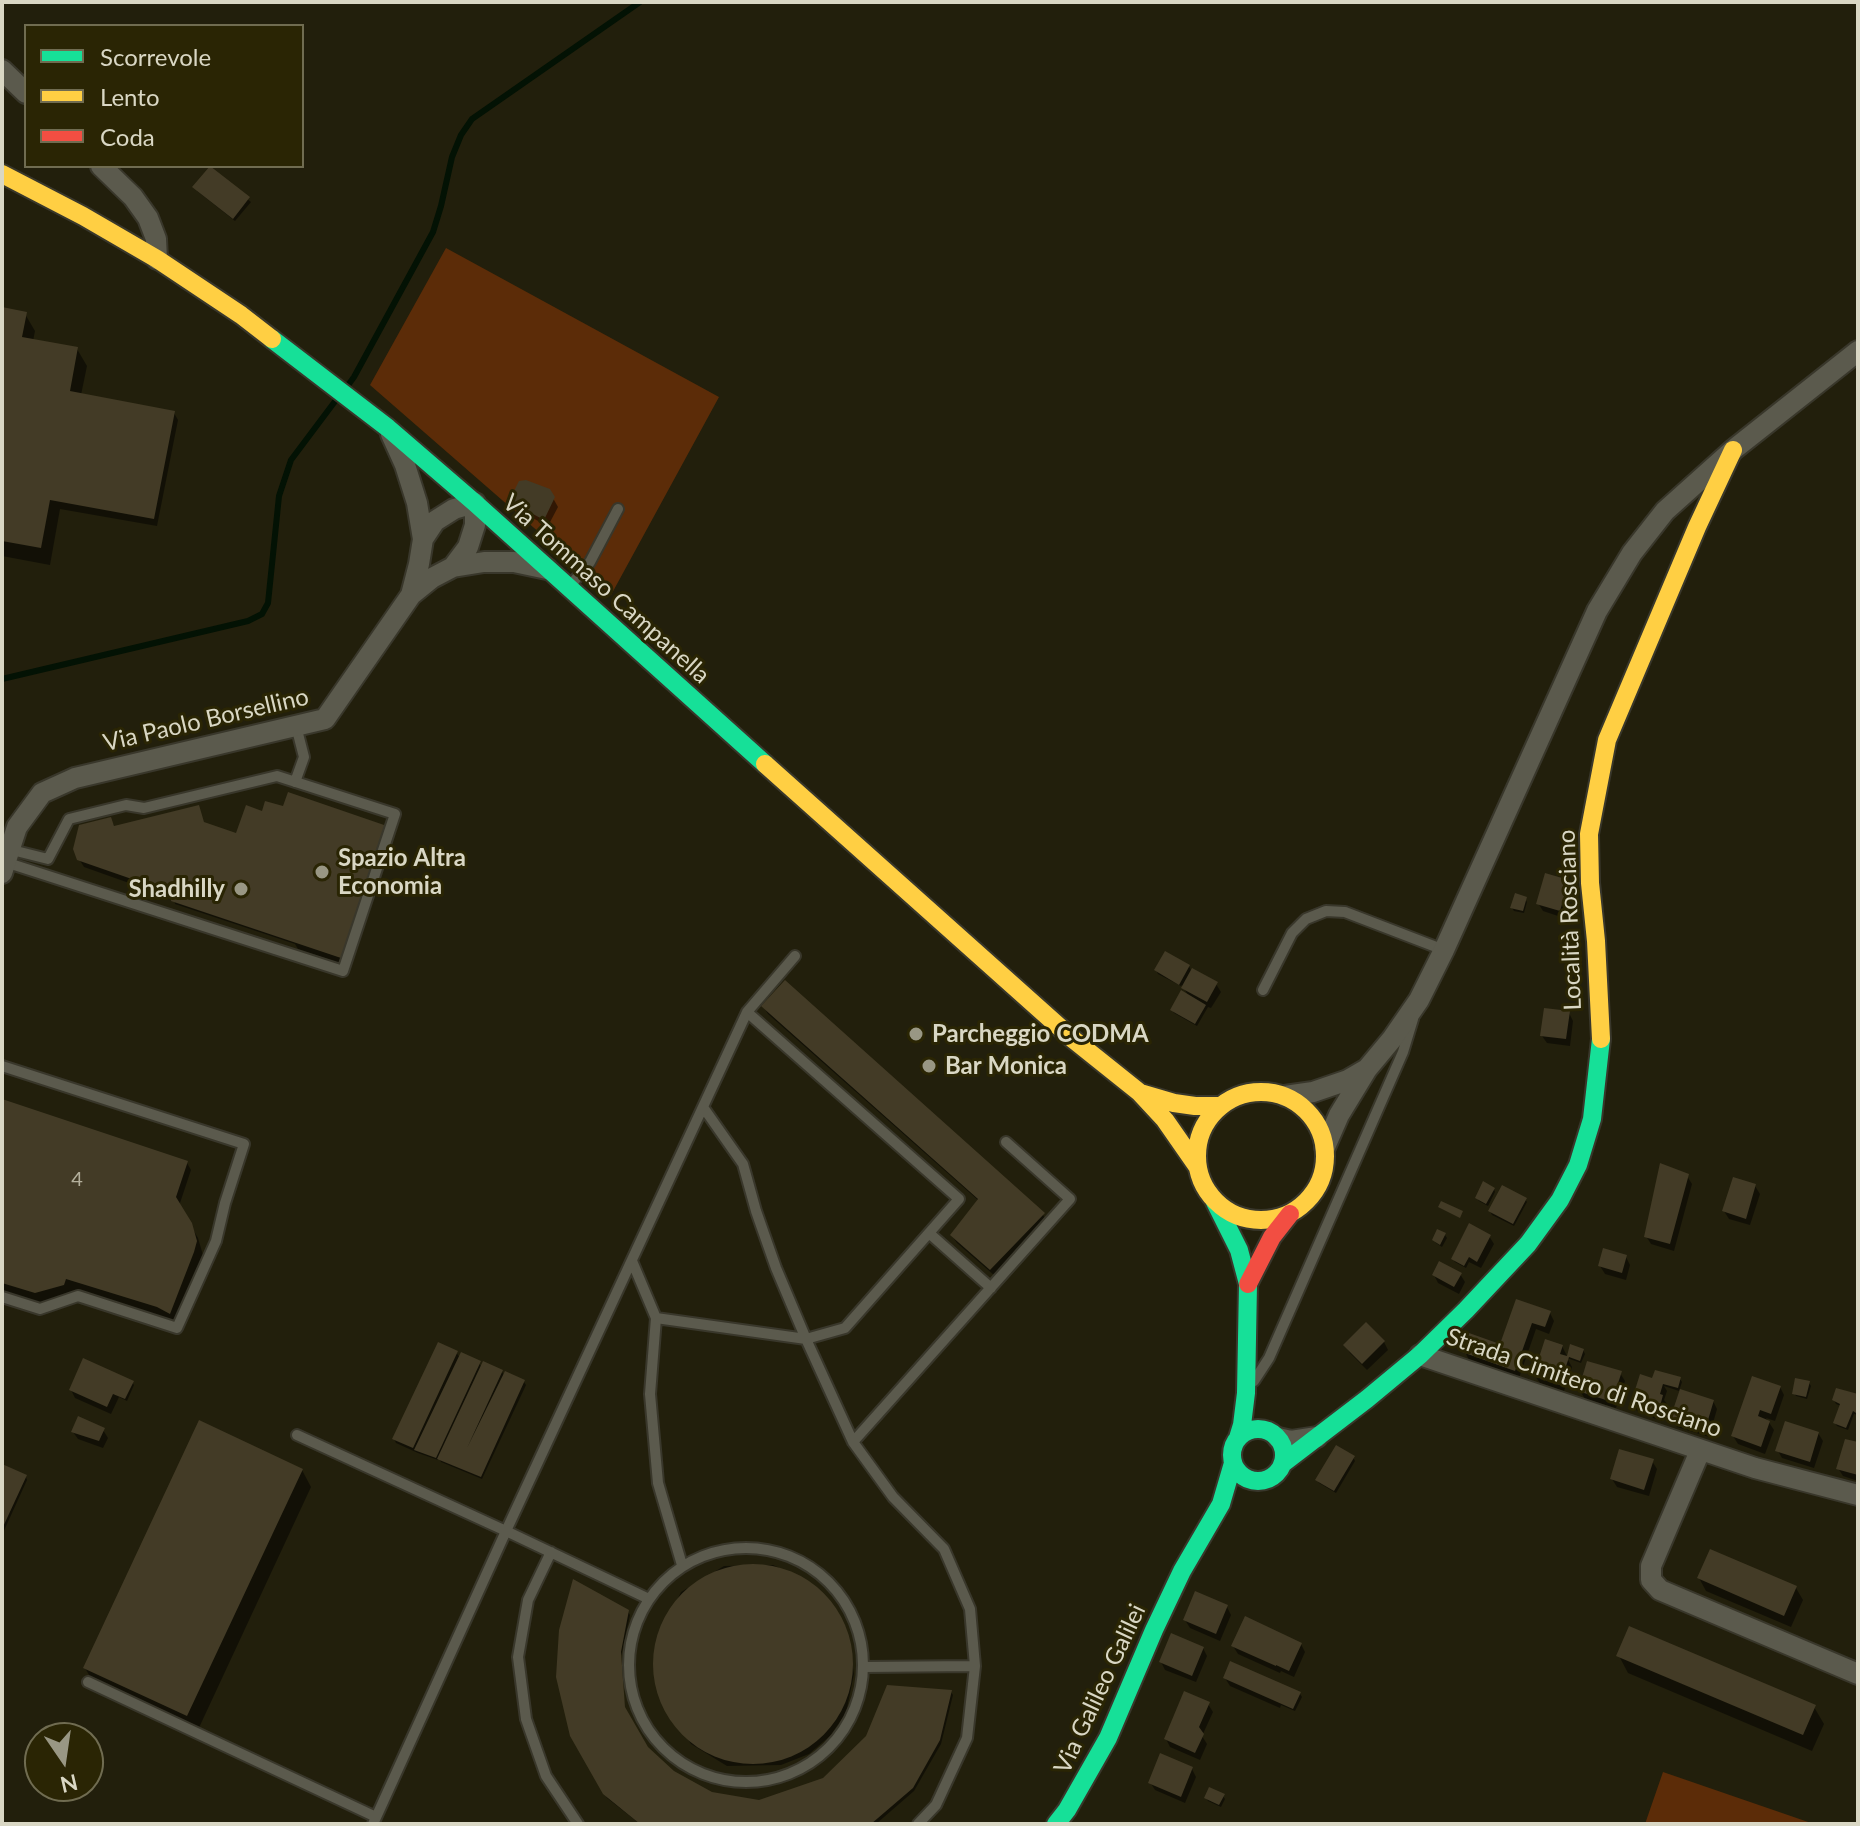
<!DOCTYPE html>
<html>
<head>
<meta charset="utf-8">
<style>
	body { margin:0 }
	#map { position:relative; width:1860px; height:1826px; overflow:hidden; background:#221f0c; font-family:Lato,sans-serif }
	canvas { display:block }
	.frame { position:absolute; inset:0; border:4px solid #d9d7c4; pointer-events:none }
	.legend { position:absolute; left:24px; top:24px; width:280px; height:144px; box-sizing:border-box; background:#2a2504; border:2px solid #706c51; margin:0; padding:10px 14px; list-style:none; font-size:24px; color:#d9d7c4 }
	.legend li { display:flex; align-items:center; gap:16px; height:40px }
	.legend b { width:40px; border:2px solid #706c51 }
	.north { position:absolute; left:24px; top:1722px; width:80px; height:80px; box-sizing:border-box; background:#2a2504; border:2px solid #706c51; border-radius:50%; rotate:167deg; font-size:22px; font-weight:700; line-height:32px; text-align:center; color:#d9d7c4 }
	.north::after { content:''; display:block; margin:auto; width:28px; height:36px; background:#999784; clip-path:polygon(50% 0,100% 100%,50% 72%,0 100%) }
</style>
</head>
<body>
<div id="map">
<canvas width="1860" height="1826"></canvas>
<div class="frame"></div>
<ul class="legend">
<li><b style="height:10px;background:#16e098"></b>Scorrevole</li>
<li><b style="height:10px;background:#ffcf43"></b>Lento</li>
<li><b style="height:10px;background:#f24e42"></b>Coda</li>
</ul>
<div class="north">N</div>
</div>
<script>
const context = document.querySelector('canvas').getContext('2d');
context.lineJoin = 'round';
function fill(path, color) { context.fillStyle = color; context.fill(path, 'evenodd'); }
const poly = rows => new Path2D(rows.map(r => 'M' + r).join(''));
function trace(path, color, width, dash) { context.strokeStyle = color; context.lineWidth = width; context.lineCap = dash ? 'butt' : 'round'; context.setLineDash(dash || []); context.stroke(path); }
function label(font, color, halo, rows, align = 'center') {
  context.font = font + ' Lato,sans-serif'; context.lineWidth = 6; context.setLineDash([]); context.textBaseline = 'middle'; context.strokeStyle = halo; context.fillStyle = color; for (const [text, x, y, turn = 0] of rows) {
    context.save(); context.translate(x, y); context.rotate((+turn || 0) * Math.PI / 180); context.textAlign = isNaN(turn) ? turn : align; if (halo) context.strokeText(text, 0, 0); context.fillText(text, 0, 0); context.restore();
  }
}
const green = poly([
	[446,248,719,397,611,595,370,385],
	[1663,1772,1814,1824,1645,1824]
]);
const shadow = poly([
	[210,168,251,202,235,221,197,191],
	[2,309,25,314,35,331,33,341,77,349,87,366,81,395,174,413,178,420,157,526,60,509,50,565,2,556],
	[549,491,558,507,548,526,515,509,511,501],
	[198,807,205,825,237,836,385,828,345,965,298,949,295,944,175,904,174,899,84,867,79,859,110,819,115,827],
	[1568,882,1572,890,1564,918,1543,911,1538,903],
	[1525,899,1527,902,1524,913,1514,911,1512,908],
	[1189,966,1192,973,1216,984,1221,992,1211,1008,1208,1007,1197,1026,1174,1013,1172,1010,1189,997,1182,985,1181,986,1158,974,1156,970],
	[763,1006,1043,1215,1048,1222,995,1276,957,1243,952,1236,979,1201,768,1014],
	[1569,1013,1573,1021,1570,1046,1547,1043,1542,1036],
	[2,1101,187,1163,191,1170,179,1206,198,1238,203,1255,177,1325,76,1295,46,1309,2,1297],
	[1687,1176,1692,1184,1674,1251,1651,1244,1646,1236],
	[1755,1186,1760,1194,1750,1225,1729,1219,1724,1211],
	[1494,1189,1495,1192,1488,1206,1479,1201,1477,1198],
	[1525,1199,1527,1202,1514,1226,1492,1215,1490,1211],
	[1445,1235,1447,1238,1442,1247,1436,1243,1434,1240],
	[1489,1236,1494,1244,1481,1268,1469,1262,1466,1268,1455,1262,1453,1259],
	[1626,1257,1630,1265,1626,1280,1605,1274,1600,1266],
	[1460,1274,1465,1282,1459,1294,1438,1283,1434,1275],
	[1517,1301,1550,1313,1554,1321,1549,1334,1536,1329,1519,1378,1469,1360,1465,1352,1501,1346],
	[1384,1342,1388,1350,1367,1370,1350,1353,1345,1345],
	[1562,1346,1568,1358,1572,1347,1583,1350,1585,1354,1581,1363,1567,1358,1572,1367,1564,1391,1540,1383,1535,1376],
	[456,1352,460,1358,479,1363,482,1368,502,1372,505,1376,524,1382,526,1385,482,1479,441,1462,439,1458,438,1460,418,1453,396,1443,394,1439],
	[1620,1373,1625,1381,1616,1408,1585,1399,1580,1391],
	[1680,1379,1682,1382,1679,1391,1664,1386,1667,1391,1664,1400,1667,1404,1662,1421,1653,1418,1651,1415,1637,1411,1633,1403,1654,1380],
	[132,1382,134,1385,127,1401,119,1397,111,1414,75,1398,71,1390],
	[1809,1383,1811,1386,1807,1399,1796,1396,1794,1393],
	[1780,1387,1784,1395,1775,1421,1766,1418,1774,1430,1765,1454,1738,1444,1733,1436],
	[1858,1397,1858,1415,1854,1414,1848,1430,1837,1426,1835,1423,1841,1406,1836,1404,1834,1400],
	[1713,1401,1717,1409,1709,1437,1677,1427,1672,1419],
	[103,1430,108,1438,103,1448,78,1439,73,1432],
	[1818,1433,1823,1441,1814,1468,1782,1458,1778,1451],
	[1858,1445,1858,1481,1843,1476,1838,1468],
	[1353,1457,1355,1461,1336,1493,1319,1483,1317,1480],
	[1652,1461,1657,1469,1649,1496,1617,1487,1612,1479],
	[2,1466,26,1477,27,1480,2,1535],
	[302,1470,311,1487,197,1732,95,1685,85,1668],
	[773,1565,811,1583,846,1627,854,1674,846,1713,830,1736,809,1754,781,1765,727,1766,691,1744,663,1703,655,1669,657,1641,681,1592,724,1566],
	[1699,1578,1796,1588,1803,1600,1791,1627,1706,1591],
	[1227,1607,1231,1615,1220,1641,1190,1628,1185,1620],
	[628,1612,630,1615,621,1656,625,1713,646,1749,673,1772,711,1793,760,1802,824,1780,951,1692,953,1695,941,1744,914,1791,876,1824,640,1824,607,1798,572,1735],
	[1301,1644,1305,1652,1294,1677,1281,1671,1280,1673,1238,1654,1233,1646],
	[1203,1648,1207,1656,1196,1682,1165,1670,1161,1662],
	[1619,1656,1814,1707,1824,1724,1812,1751,1628,1673],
	[1225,1678,1300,1694,1302,1697,1295,1711,1281,1705,1280,1708,1230,1686],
	[1208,1704,1213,1712,1202,1736,1207,1744,1200,1760,1170,1747,1166,1739],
	[1192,1769,1196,1777,1185,1803,1155,1790,1150,1782],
	[1223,1796,1225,1799,1221,1807,1208,1801,1206,1798]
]);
const stream = poly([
	[346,388,354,377,433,232,441,206,452,157,461,135,472,119,640,2],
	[2,679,248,621,262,614,268,603,279,496,291,460,336,400]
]);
const building = poly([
	[210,166,250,197,233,219,192,187],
	[2,307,27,312,22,337,78,347,70,391,175,411,154,519,50,500,41,548,2,541],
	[526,480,550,489,555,497,544,520,509,501,519,481],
	[288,792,387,826,341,958,171,901,172,893,77,860,73,849,79,825,111,817,114,826,199,805,204,822,236,833,246,805,262,811,265,801,283,806],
	[1545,873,1569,880,1560,911,1536,904],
	[1515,893,1527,897,1523,911,1510,908],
	[1165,951,1190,965,1179,985,1154,970],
	[1192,968,1218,982,1207,1002,1181,988],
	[785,980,1045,1213,990,1270,950,1235,978,1199,761,1006],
	[1181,990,1206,1005,1195,1024,1170,1010],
	[1544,1008,1570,1011,1566,1039,1540,1036],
	[2,1099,188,1161,176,1197,192,1223,197,1241,194,1252,170,1314,157,1307,66,1279,64,1285,35,1293,2,1283],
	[1660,1163,1689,1174,1670,1244,1644,1237],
	[1733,1177,1756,1184,1746,1219,1722,1211],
	[1483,1181,1495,1188,1486,1204,1475,1198],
	[1502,1185,1527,1198,1513,1224,1488,1211],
	[1441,1201,1463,1211,1460,1218,1438,1207],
	[1469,1223,1491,1235,1477,1262,1469,1257,1464,1266,1451,1259],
	[1437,1229,1446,1233,1440,1245,1432,1240],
	[1603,1248,1627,1255,1622,1273,1598,1266],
	[1439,1261,1462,1273,1454,1287,1432,1275],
	[1516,1299,1551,1311,1545,1327,1532,1323,1515,1371,1462,1352,1469,1333,1500,1344],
	[1366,1322,1385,1341,1362,1364,1343,1345],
	[1545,1339,1563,1345,1560,1354,1567,1356,1570,1344,1584,1349,1580,1361,1569,1357,1560,1385,1533,1376],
	[438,1342,458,1351,413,1448,392,1439],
	[461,1352,481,1361,436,1458,414,1450],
	[83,1358,134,1381,125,1399,113,1394,107,1407,69,1390],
	[483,1361,503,1370,467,1448,505,1371,525,1380,481,1477,437,1459],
	[1587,1361,1622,1371,1612,1402,1578,1391],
	[1655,1370,1681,1377,1678,1388,1663,1384,1660,1394,1663,1395,1658,1414,1646,1411,1647,1408,1631,1403,1640,1374,1652,1378],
	[1752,1376,1781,1386,1771,1414,1760,1410,1758,1416,1770,1421,1761,1447,1731,1436],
	[1795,1378,1810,1381,1806,1397,1792,1394],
	[1836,1388,1858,1394,1858,1407,1856,1413,1853,1411,1846,1428,1833,1423,1840,1404,1832,1400],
	[1680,1389,1714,1400,1705,1430,1670,1419],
	[78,1416,105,1428,99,1441,71,1432],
	[199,1420,303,1469,187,1716,83,1668],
	[1785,1421,1819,1432,1810,1462,1775,1451],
	[1845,1439,1858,1442,1858,1475,1836,1469],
	[1336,1445,1355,1456,1334,1491,1315,1480],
	[1619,1449,1654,1459,1644,1490,1610,1479],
	[2,1464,27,1475,2,1529],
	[1710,1549,1797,1586,1784,1616,1697,1578],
	'653 1664a100 100 0 1 1 200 0a100 100 0 1 1-200 0Z',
	[573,1579,629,1610,621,1652,625,1707,648,1747,674,1771,712,1792,759,1800,823,1778,866,1736,887,1685,952,1690,940,1740,913,1788,871,1824,640,1824,603,1794,570,1736,556,1677,559,1630],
	[1195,1591,1228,1605,1216,1634,1183,1620],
	[1245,1616,1302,1643,1289,1671,1276,1665,1276,1666,1231,1646],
	[1629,1626,1816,1705,1803,1735,1616,1656],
	[1171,1633,1204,1647,1192,1676,1159,1662],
	[1230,1661,1301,1692,1293,1709,1223,1678],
	[1184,1691,1210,1702,1199,1727,1204,1734,1195,1753,1164,1739],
	[1160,1753,1193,1767,1181,1797,1148,1783],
	[1209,1787,1225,1794,1219,1805,1204,1798]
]);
const lane = poly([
	[570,586,590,562,618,509],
	[295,782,304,757,296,726],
	[5,862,343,971,395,814,277,776,144,808,126,805,69,819,48,859,8,849],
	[1263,990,1292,933,1306,919,1326,911,1345,912,1444,950],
	[2,1066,244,1144,225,1203,216,1241,177,1328,78,1296,40,1309,2,1297],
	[703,1107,743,1164,756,1211,776,1268,806,1339,853,1442,893,1497,944,1549,970,1609,975,1666,967,1738,936,1805,918,1824],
	[929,1233,991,1288],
	[632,1261,656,1318,650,1394,658,1483,682,1565],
	[656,1318,806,1339,845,1328,959,1199,747,1012],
	[1254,1381,1269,1358,1403,1052,1413,1019],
	[297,1435,506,1531,649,1599],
	[853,1442,1070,1199,1006,1142],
	'629 1665a117 117 0 1 1 234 0a117 117 0 1 1-234 0Z',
	[551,1552,528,1600,518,1657,526,1719,546,1776,578,1824],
	[864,1667,975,1666],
	[88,1682,376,1817],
	[373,1824,506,1531,747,1012,795,956]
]);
const street = poly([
	[2,70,26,93],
	[101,166,133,197,148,218,156,239,157,259],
	[391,434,405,465,417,503,423,539,419,564,411,595],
	[423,539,435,521,454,509,475,503,475,525,468,547,453,567],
	[2,873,17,827,42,793,75,778,325,719,411,595,432,578,453,567,484,562,514,562,547,569],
	[1285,1096,1313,1092,1348,1080,1367,1069],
	[1325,1147,1339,1115,1367,1069,1392,1039,1419,1000,1444,950,1597,611,1632,553,1665,511,1733,450,1858,351],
	[1420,1355,1755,1468,1858,1495],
	[1278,1438,1291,1441,1317,1437],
	[1700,1451,1651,1566,1651,1580,1660,1590,1858,1674]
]);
const fast = poly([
	[272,339,388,428,475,503,765,764],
	[1215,1202,1239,1250,1248,1284,1246,1393,1242,1425,1238,1438],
	'1232 1455a26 26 0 1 1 52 0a26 26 0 1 1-52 0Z',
	[1282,1464,1367,1399,1420,1355,1466,1310,1528,1244,1560,1200,1578,1165,1592,1119,1601,1039],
	[1056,1824,1067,1810,1108,1738,1154,1630,1182,1571,1221,1504,1233,1463]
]);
const slow = poly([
	[2,174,83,216,157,259,241,315,272,339],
	[765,764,1074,1040,1139,1092,1165,1120,1197,1166],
	[1601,1039,1596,941,1590,883,1589,834,1607,740,1697,527,1733,450],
	'1197 1156a64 64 0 1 1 128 0a64 64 0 1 1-128 0Z',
	[1140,1093,1174,1103,1195,1106,1221,1106]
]);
const jam = poly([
	[1248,1284,1272,1237,1290,1214]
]);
const markers = [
	[322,872,8,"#999784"],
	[241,889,8,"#999784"],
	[916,1034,8,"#999784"],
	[929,1066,8,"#999784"]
];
const numberNames = [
	["4",77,1180]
];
const streetNames = [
	["Via Tommaso Campanella",606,589,42],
	["Via Paolo Borsellino",206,720,-13],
	["Località Rosciano",1570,920,-92],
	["Strada Cimitero di Rosciano",1584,1383,19],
	["Via Galileo Galilei",1100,1689,-65]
];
const poiNames = [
	["Spazio Altra",338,858],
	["Economia",338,886],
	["Shadhilly",225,889,"right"],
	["Parcheggio CODMA",932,1034],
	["Bar Monica",945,1066]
];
fill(green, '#5c2c08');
fill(shadow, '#0007');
trace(stream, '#031204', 6);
fill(building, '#433b26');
trace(lane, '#39372b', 14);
trace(street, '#39372b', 24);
trace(fast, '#39372b', 22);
trace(slow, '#39372b', 22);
trace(jam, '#39372b', 22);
trace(lane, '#5b5a4d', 10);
trace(street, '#5b5a4d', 20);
trace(fast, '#16e098', 18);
trace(slow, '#ffcf43', 18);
trace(jam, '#f24e42', 18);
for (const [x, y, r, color] of markers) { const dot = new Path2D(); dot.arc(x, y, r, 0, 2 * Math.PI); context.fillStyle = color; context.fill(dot); trace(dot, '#2a2504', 3); }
label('20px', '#b4b09c', null, numberNames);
label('24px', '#d9d7c4', '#2a2504', streetNames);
label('bold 24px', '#d9d7c4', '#2a2504', poiNames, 'left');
</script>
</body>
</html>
